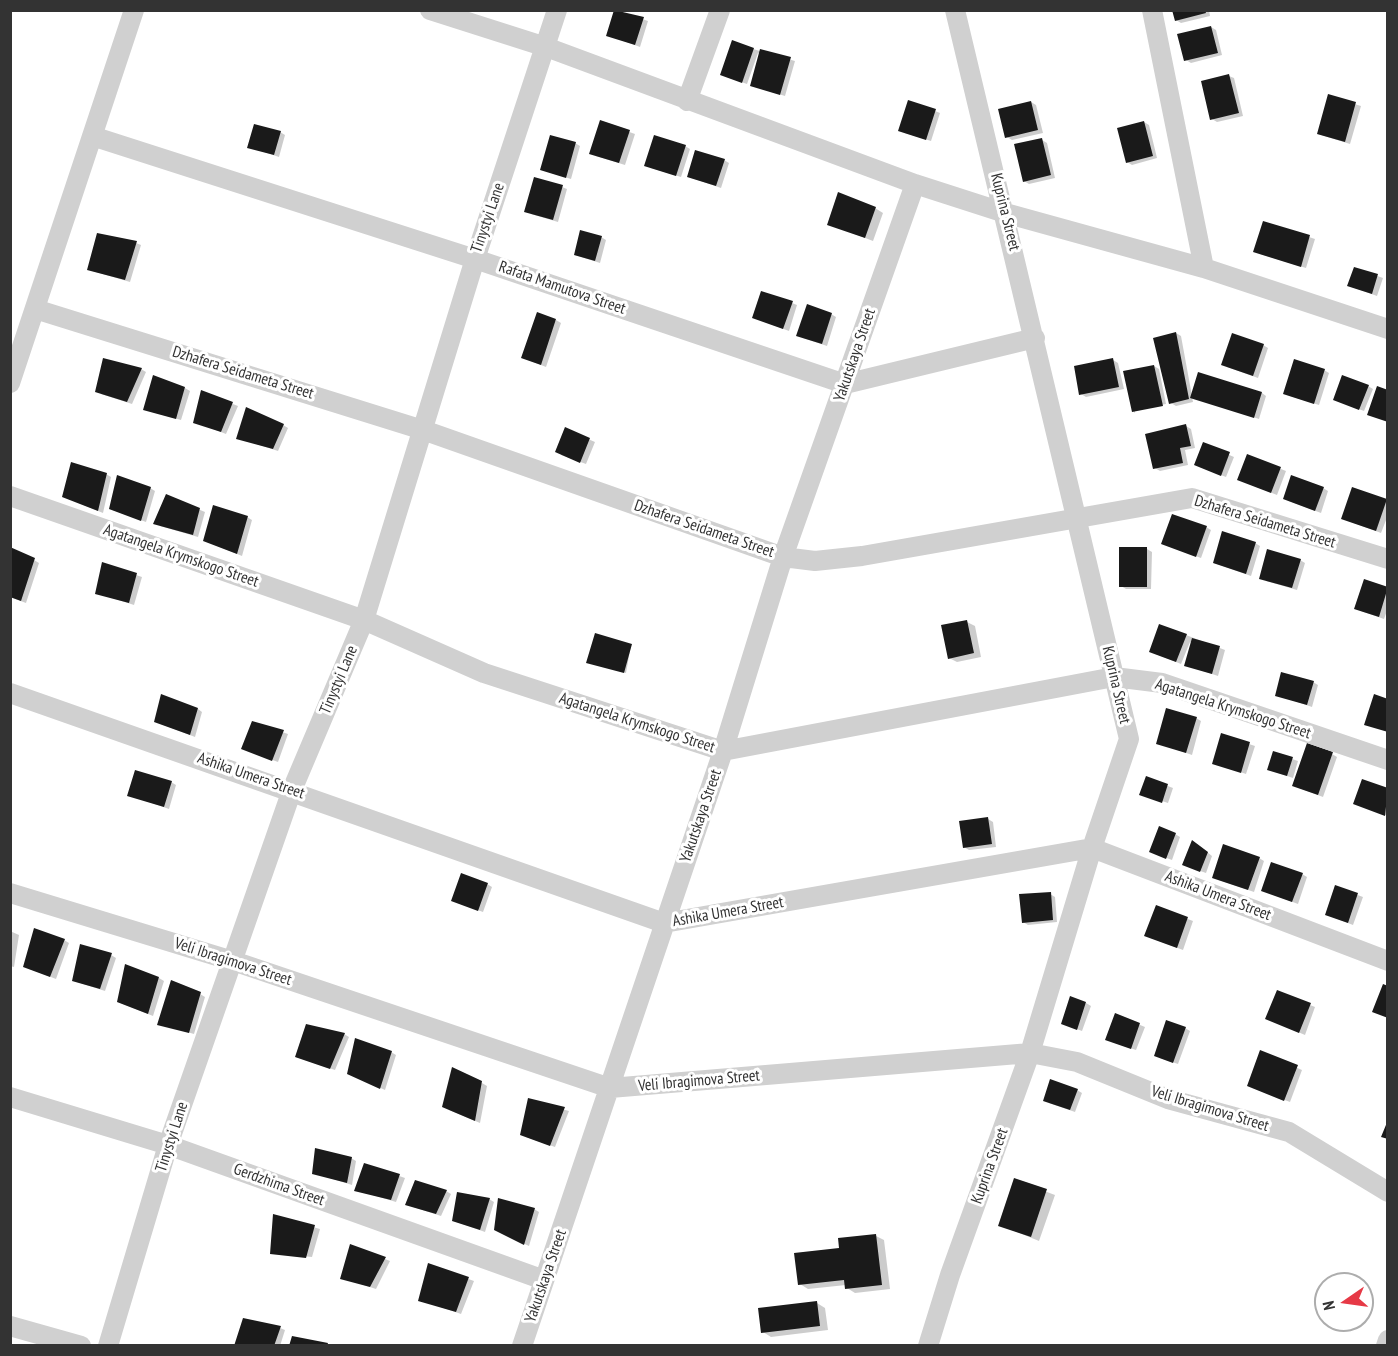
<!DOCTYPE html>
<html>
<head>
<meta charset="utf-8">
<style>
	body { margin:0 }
	#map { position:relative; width:1398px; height:1356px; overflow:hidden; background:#fff; font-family:"PT Sans Narrow",sans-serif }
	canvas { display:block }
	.frame { position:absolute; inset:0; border:12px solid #333; pointer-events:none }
	.north { position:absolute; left:1314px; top:1272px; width:60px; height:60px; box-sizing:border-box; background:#fff; border:2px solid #adadad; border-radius:50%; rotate:257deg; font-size:16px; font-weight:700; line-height:24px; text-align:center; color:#333 }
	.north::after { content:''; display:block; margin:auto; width:21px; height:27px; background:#e63946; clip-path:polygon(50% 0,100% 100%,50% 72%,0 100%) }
</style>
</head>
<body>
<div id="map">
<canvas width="1398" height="1356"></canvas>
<div class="frame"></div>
<div class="north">N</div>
</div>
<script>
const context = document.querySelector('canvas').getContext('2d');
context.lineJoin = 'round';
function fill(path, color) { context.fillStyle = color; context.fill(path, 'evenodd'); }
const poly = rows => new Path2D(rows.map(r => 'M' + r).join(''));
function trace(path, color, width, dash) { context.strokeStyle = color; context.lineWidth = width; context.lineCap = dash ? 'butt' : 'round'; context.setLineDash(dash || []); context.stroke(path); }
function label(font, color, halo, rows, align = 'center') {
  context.font = font + ' "PT Sans Narrow",sans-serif'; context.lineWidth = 6; context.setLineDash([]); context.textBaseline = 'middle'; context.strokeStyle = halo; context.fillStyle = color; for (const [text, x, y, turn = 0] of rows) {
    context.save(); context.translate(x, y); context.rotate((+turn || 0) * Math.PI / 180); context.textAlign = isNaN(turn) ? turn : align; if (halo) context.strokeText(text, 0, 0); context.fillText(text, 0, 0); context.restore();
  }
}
const shadow = poly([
	[616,10,648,21,640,47,608,35],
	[1173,10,1209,10,1210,16,1181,23,1176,20],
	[1211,27,1216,30,1222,55,1191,63,1186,60],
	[753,49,795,61,785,96,752,86,761,54,758,53,747,84,727,77],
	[1229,76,1234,78,1243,116,1217,122,1212,119],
	[1329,96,1361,106,1350,144,1318,134],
	[1031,102,1036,105,1043,133,1012,140,1007,137],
	[935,111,940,113,931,141,905,133],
	[601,122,635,134,625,165,596,156],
	[1144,122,1149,125,1157,158,1132,165,1127,162],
	[280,132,285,135,279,157,249,147],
	[1042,140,1047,143,1055,178,1029,184,1024,181],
	[575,143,580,146,571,179,542,170],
	[685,146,690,149,681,177,651,168],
	[724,160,729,163,721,188,689,177],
	[562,187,567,189,558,222,531,214],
	[875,208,883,213,873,241,829,224],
	[1264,222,1315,239,1306,268,1260,254],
	[601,237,606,240,600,263,575,255],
	[136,243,141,245,130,282,89,270],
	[1355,268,1383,278,1377,296,1349,286],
	[792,303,797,305,789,331,754,318],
	[831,314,836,317,827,346,803,338],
	[556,320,561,323,546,367,523,358],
	[1176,333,1181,336,1192,396,1262,393,1266,396,1259,419,1192,397,1193,402,1176,406,1171,403],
	[1263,345,1268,348,1258,378,1227,367],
	[1113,360,1118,363,1124,389,1086,397,1081,394],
	[1154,366,1159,369,1166,404,1135,410,1135,413,1133,411],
	[141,369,146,372,132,404,101,394],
	[1324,370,1329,373,1319,405,1290,396],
	[1368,386,1373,389,1364,411,1340,402],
	[185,388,190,391,181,420,145,410],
	[202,392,238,406,226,434,195,422],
	[283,425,288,428,278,451,238,438],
	[1186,426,1191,429,1195,448,1185,450,1188,465,1160,471,1155,468],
	[565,429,595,442,586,464,561,455],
	[1204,444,1234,457,1226,477,1200,467],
	[1248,456,1286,471,1277,495,1239,480],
	[106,474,111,477,103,513,69,499],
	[150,488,155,491,146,522,110,509],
	[1323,488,1328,491,1321,513,1289,501],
	[1353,489,1388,501,1388,515,1381,533,1343,519],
	[167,496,205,512,198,537,160,526],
	[247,517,252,520,242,556,210,543],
	[1206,527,1211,530,1201,558,1168,546],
	[1255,543,1260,546,1251,576,1214,563],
	[1147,549,1152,552,1151,589,1126,589,1121,586],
	[34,560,39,563,26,603,10,597],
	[1300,560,1305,563,1297,590,1266,581],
	[103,564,142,577,134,605,97,593],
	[1365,581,1388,589,1388,608,1384,619,1361,611],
	[967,622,975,626,981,657,957,662,949,658],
	[1186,635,1225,650,1218,676,1185,665,1192,643,1190,642,1181,664,1156,654],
	[631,645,626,673,590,663],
	[1313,682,1318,685,1312,707,1277,695],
	[198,709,202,712,195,737,161,724],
	[1196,718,1201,721,1192,755,1158,743],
	[253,722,288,734,278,762,248,751],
	[1222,735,1255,746,1246,774,1214,763],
	[1274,753,1298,761,1293,778,1269,770],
	[1332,754,1337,757,1323,797,1299,788],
	[1147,778,1173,788,1168,803,1144,795],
	[171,782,176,785,169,809,129,795],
	[1388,790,1388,816,1355,804],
	[988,819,993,822,996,847,969,850,964,847],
	[1175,834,1180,837,1172,860,1156,854],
	[1197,844,1212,856,1206,873,1189,867],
	[1259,858,1264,861,1254,892,1219,880],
	[1302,874,1307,877,1298,904,1263,891],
	[487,884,492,887,483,912,458,903],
	[1336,887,1363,897,1353,925,1327,915],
	[1050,894,1055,897,1057,922,1028,925,1023,922],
	[1156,907,1193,921,1183,950,1151,938],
	[10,931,19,935,14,967,10,966],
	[64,940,69,943,56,979,30,969],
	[111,955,116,958,105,991,74,981],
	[159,978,164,981,153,1016,118,1002],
	[1278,992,1315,1007,1305,1035,1272,1021],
	[200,994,205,997,194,1034,159,1024],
	[1086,1003,1091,1006,1082,1031,1063,1024],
	[1116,1015,1145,1027,1136,1050,1112,1042],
	[1185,1028,1190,1031,1178,1064,1160,1058],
	[344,1034,349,1037,335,1070,296,1057],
	[391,1052,396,1055,385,1090,354,1076],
	[1261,1052,1302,1070,1290,1102,1253,1088],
	[482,1083,487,1086,480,1123,449,1110],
	[1077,1090,1082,1093,1075,1112,1049,1103],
	[529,1100,569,1111,555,1147,526,1137],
	[351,1158,356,1161,352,1185,314,1173],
	[365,1164,405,1178,396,1202,356,1190],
	[1015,1180,1055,1195,1039,1241,1000,1225],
	[446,1191,451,1194,441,1216,407,1205],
	[489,1199,494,1202,485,1232,454,1221],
	[534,1209,539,1212,529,1246,501,1233],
	[274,1216,320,1229,312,1257,272,1253],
	[876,1236,884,1240,890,1289,855,1293,847,1288,846,1285,808,1289,800,1284,840,1249],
	[385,1259,390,1261,376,1289,342,1278],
	[429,1265,474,1281,461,1314,420,1300],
	[817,1303,825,1308,828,1330,771,1337,763,1332],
	[280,1328,285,1330,280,1346,235,1346]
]);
const building = poly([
	[614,10,644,17,635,45,606,36],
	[1172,10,1205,10,1206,13,1175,21],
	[1211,26,1218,53,1184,61,1177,34],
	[732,40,754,48,742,83,720,75],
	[760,49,791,57,780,95,750,86],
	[1229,74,1239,113,1210,120,1201,81],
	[1328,94,1356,102,1345,142,1317,134],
	[908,100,936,109,926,140,898,131],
	[1031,101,1038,130,1005,138,998,109],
	[600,120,630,130,619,163,589,154],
	[1144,121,1153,156,1126,163,1117,128],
	[254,124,281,131,274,155,247,148],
	[550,135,576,142,566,178,540,170],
	[654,135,686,145,676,176,644,166],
	[1042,138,1051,175,1023,182,1014,144],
	[695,150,725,159,716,186,687,177],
	[534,177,563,185,553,220,524,212],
	[838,192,876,207,865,238,827,225],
	[1263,221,1310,235,1301,267,1253,252],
	[580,230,602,236,595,261,574,255],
	[97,233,137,241,125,280,87,270],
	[1354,267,1378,274,1372,294,1347,286],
	[761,291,793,301,783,329,752,318],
	[807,304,832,313,822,344,796,336],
	[537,312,556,319,541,365,521,358],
	[1176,332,1189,399,1169,404,1153,338],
	[1232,333,1264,344,1253,376,1221,365],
	[103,358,142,368,127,402,95,392],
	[1113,358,1119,387,1079,395,1074,366],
	[1294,359,1325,369,1314,404,1283,394],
	[1154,365,1163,406,1132,412,1123,371],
	[1198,372,1262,392,1254,418,1190,398],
	[153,375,185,387,176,419,143,410],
	[1342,375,1369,385,1359,410,1333,400],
	[1377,386,1388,390,1388,422,1367,415],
	[201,390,233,402,221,432,193,423],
	[246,407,284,424,273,449,236,439],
	[1186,424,1191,446,1180,448,1183,463,1153,469,1145,434],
	[565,427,590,438,580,463,555,452],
	[1203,442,1230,452,1221,476,1194,465],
	[1247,454,1281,467,1271,493,1237,480],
	[71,462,107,473,98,511,62,497],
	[117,475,151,487,141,521,109,509],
	[1291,475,1324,487,1315,511,1283,499],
	[1352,487,1387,499,1376,531,1341,519],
	[166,494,200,508,193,535,153,524],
	[213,505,248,516,237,554,203,541],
	[1172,514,1207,526,1196,557,1161,544],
	[1222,531,1256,542,1246,574,1213,563],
	[10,547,35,558,21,601,10,597],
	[1119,547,1147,547,1147,587,1119,587],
	[1267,549,1301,559,1292,588,1259,579],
	[102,562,137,573,129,603,95,594],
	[1364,579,1388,587,1379,617,1354,609],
	[967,620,974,653,948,659,941,625],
	[1159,624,1187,634,1176,662,1149,652],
	[595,633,632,644,624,673,586,663],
	[1192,638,1220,646,1212,674,1184,666],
	[1281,672,1314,681,1307,705,1275,696],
	[161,694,198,708,190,735,154,722],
	[1374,694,1388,699,1388,732,1364,725],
	[1166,708,1197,717,1186,753,1156,744],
	[252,721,284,730,272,761,241,749],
	[1221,733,1250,742,1241,773,1212,764],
	[1307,743,1333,752,1318,795,1292,786],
	[1273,751,1293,757,1287,776,1267,770],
	[135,770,172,781,164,807,127,796],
	[1146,776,1168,784,1162,803,1139,795],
	[1362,779,1388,788,1385,816,1353,804],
	[988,817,992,844,963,848,959,821],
	[1159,826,1176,833,1166,859,1149,852],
	[1192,840,1208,852,1200,872,1182,865],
	[1223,844,1260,857,1248,890,1212,878],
	[1271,862,1303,873,1292,902,1261,891],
	[461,873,488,883,478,911,451,901],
	[1335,885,1358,893,1348,923,1325,915],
	[1051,892,1053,920,1022,923,1019,894],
	[1156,905,1188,917,1177,948,1144,936],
	[34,928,65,939,50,977,23,967],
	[80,944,112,953,100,989,72,981],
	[125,964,159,977,148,1014,117,1002],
	[171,980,201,992,189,1033,157,1025],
	[1383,984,1388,986,1388,1018,1372,1012],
	[1277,990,1311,1003,1299,1033,1265,1019],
	[1070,996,1086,1002,1077,1030,1061,1024],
	[1115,1013,1140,1023,1131,1049,1105,1040],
	[1166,1020,1186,1027,1173,1063,1154,1056],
	[306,1024,345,1033,330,1069,295,1057],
	[355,1038,392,1051,380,1089,347,1074],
	[1260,1050,1298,1065,1284,1101,1247,1086],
	[452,1067,482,1081,475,1121,442,1107],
	[1050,1079,1078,1089,1070,1110,1043,1101],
	[528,1098,565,1107,550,1146,520,1135],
	[1388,1120,1388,1139,1381,1137],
	[315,1148,352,1157,347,1183,312,1174],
	[364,1163,400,1174,391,1200,354,1191],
	[1014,1178,1047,1189,1031,1237,998,1226],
	[415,1180,447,1190,436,1214,405,1205],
	[457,1192,490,1198,480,1230,452,1221],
	[498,1198,535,1208,524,1245,494,1230],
	[273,1214,315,1225,306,1258,270,1254],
	[876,1234,882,1285,845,1289,844,1280,798,1285,794,1253,839,1248,838,1238],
	[350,1244,386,1257,370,1287,340,1279],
	[428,1263,469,1277,456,1312,418,1301],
	[817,1301,820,1326,761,1333,758,1308],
	[243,1318,281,1326,274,1346,234,1346],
	[292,1336,328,1343,327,1346,289,1346]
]);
const minor = poly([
	[430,10,546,47,915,184,1005,213,1204,268,1388,329],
	[1152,10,1204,268],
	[687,101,720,10],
	[92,136,475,259,845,384,1035,338],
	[35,309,423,430,783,557,815,561,862,556,1192,498,1388,559],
	[10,383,134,10],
	[10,496,364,620,484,673,723,751,1114,677,1162,683,1388,760],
	[10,693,664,923,1092,848,1388,961],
	[10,893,233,961,610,1088,1030,1053,1077,1062,1168,1099,1289,1132,1388,1192],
	[10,1097,168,1145,544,1280],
	[10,1326,81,1346],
	[108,1346,168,1145,292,790,364,620,475,259,557,10],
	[522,1346,723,751,783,557,915,184],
	[928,1346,950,1275,1030,1053,1092,848,1129,739,955,10],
	[1386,1346,1388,1340]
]);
const streetNames = [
	["Kuprina Street",1005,212,76],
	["Tinystyi Lane",488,218,-71],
	["Rafata Mamutova Street",562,288,19],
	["Yakutskaya Street",855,355,-71],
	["Dzhafera Seidameta Street",243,373,17],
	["Dzhafera Seidameta Street",1265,522,17],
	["Dzhafera Seidameta Street",704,529,19],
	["Agatangela Krymskogo Street",181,556,19],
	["Tinystyi Lane",339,680,-67],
	["Kuprina Street",1116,685,77],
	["Agatangela Krymskogo Street",1233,709,18],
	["Agatangela Krymskogo Street",637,723,18],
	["Ashika Umera Street",251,776,19],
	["Yakutskaya Street",701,816,-71],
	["Ashika Umera Street",1218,896,21],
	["Ashika Umera Street",728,912,-10],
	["Veli Ibragimova Street",233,962,18],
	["Veli Ibragimova Street",699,1081,-5],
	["Veli Ibragimova Street",1210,1109,17],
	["Tinystyi Lane",172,1137,-72],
	["Kuprina Street",990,1166,-70],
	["Gerdzhima Street",279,1185,20],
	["Yakutskaya Street",546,1276,-71]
];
fill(shadow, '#0003');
fill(building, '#1a1a1a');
trace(minor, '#d0d0d0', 20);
label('16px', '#333', '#fff', streetNames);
</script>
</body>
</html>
